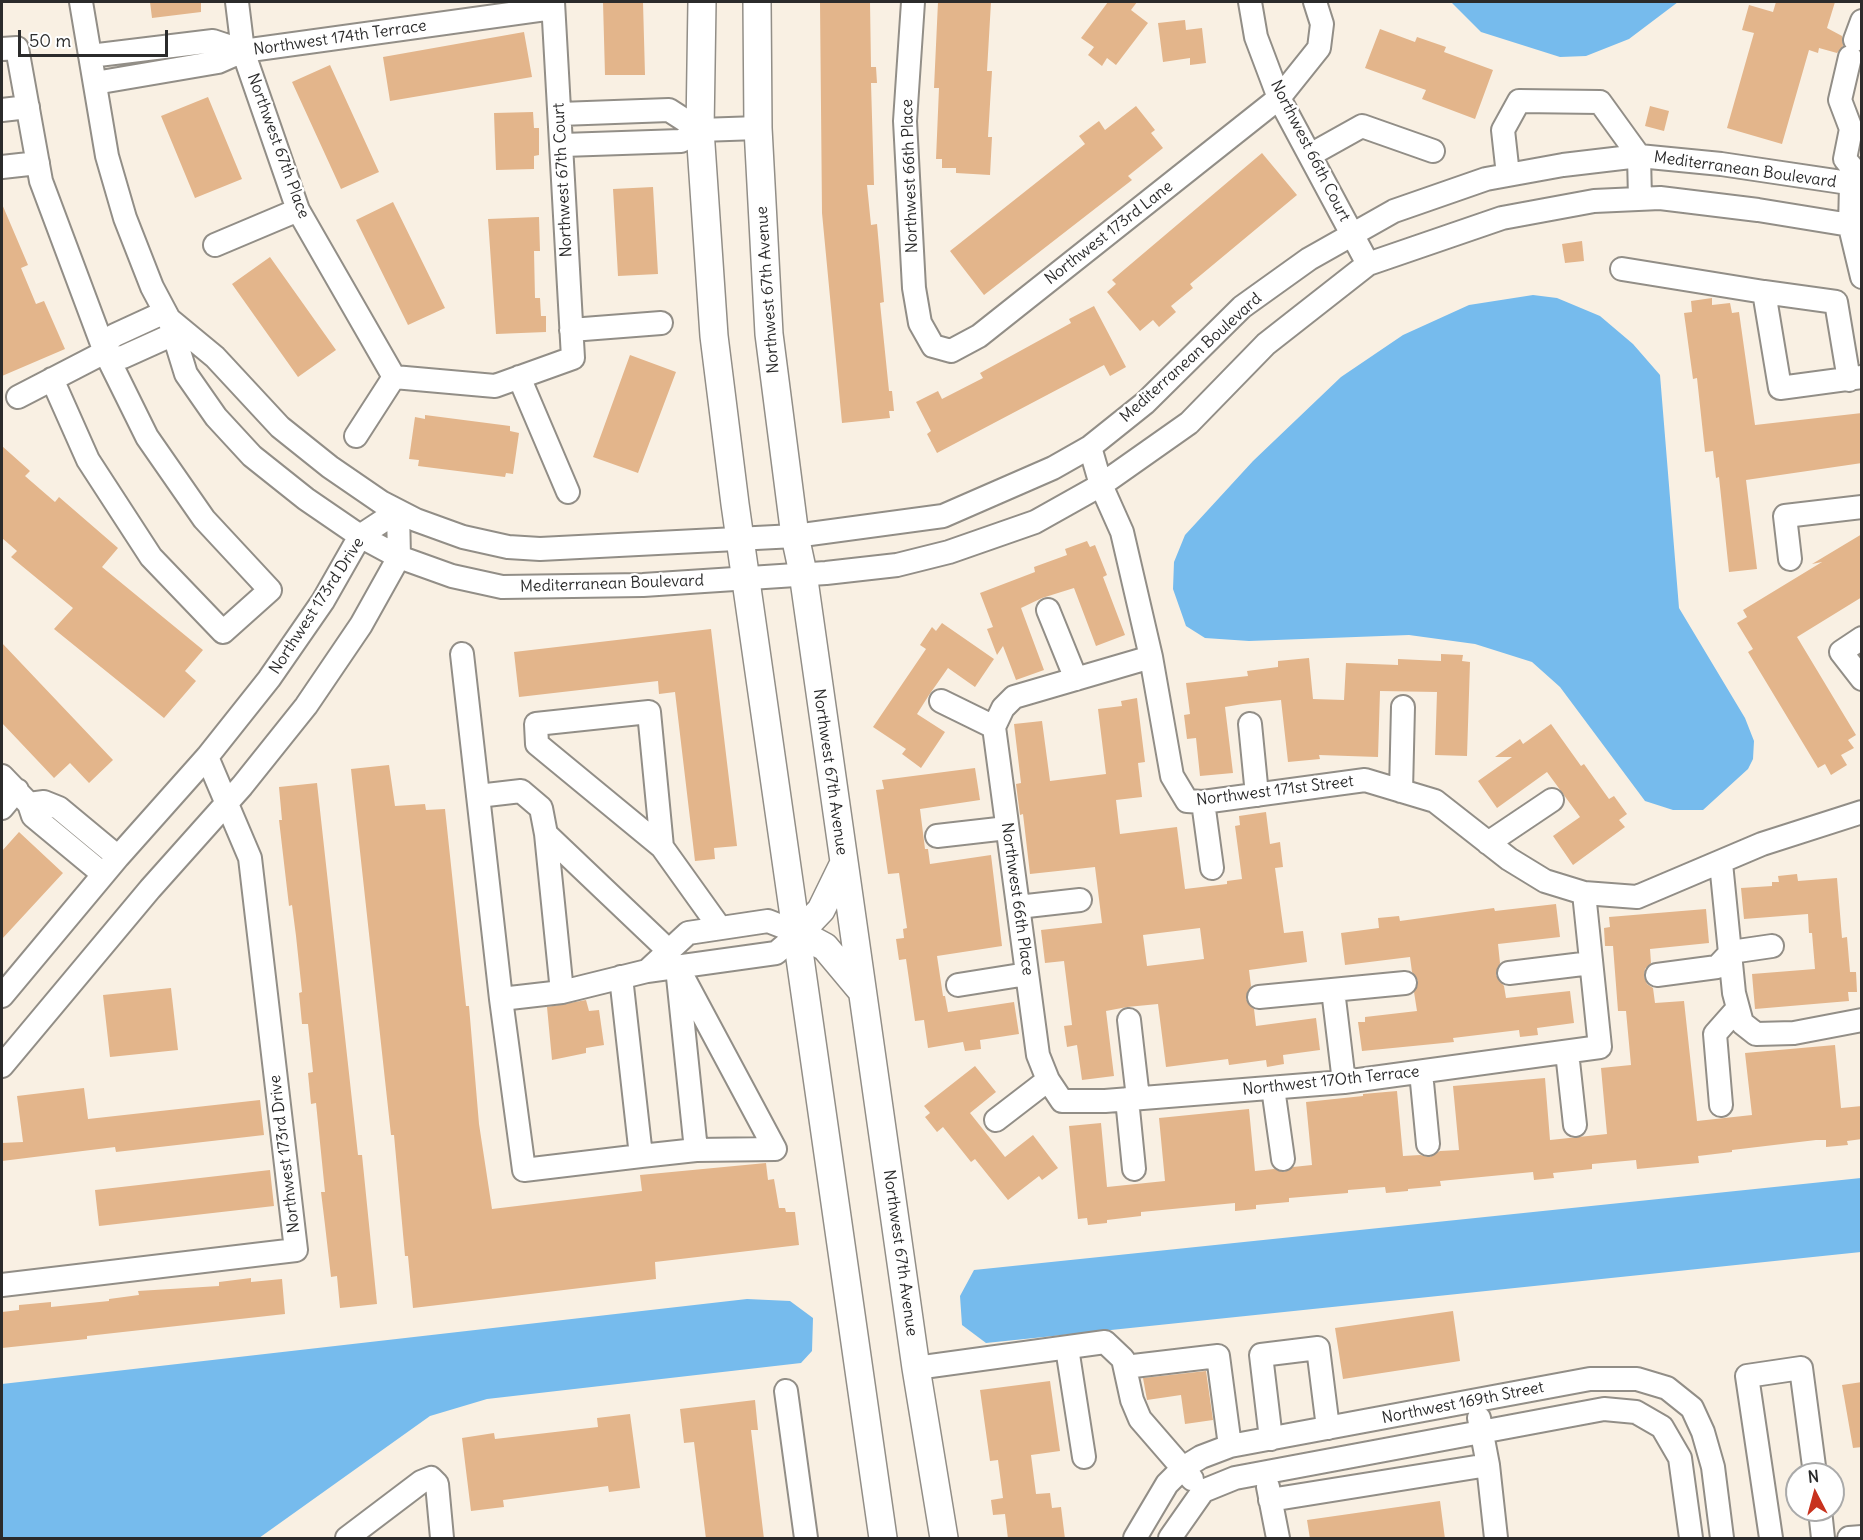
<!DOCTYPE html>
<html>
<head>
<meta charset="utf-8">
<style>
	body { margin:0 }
	#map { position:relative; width:1863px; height:1540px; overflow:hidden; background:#f9f0e3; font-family:Delius,sans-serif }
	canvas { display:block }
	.frame { position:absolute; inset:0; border:3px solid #2b2b2b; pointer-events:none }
	.north { position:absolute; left:1785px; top:1462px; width:60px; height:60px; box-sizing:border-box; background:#fff; border:2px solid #aaa; border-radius:50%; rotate:354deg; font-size:16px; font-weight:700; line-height:24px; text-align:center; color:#2b2b2b }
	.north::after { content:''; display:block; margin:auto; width:21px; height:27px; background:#c8321e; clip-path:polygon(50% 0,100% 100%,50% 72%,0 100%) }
	.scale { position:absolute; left:18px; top:30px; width:150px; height:27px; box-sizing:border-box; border:3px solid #2b2b2b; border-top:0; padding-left:8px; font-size:18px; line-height:21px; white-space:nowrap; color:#2b2b2b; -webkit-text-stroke:4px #fff; paint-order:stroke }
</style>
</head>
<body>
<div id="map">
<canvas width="1863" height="1540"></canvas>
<div class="frame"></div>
<div class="north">N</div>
<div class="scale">50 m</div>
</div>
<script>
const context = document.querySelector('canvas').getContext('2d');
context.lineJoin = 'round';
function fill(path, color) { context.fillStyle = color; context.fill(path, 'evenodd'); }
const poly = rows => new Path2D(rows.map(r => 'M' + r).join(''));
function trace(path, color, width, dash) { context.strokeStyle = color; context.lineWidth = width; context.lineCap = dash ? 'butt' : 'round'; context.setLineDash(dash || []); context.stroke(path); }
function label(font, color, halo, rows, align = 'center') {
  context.font = font + ' Delius,sans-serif'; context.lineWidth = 5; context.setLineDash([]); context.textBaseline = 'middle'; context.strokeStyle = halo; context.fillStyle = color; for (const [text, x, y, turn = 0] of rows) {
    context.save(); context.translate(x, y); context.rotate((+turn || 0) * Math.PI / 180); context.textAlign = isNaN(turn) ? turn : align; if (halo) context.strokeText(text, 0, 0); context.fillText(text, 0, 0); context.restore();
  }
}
const water = poly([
	[1451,2,1678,2,1629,39,1586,56,1560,57,1481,32],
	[1533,295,1557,298,1600,316,1633,344,1660,375,1679,608,1745,718,1754,741,1753,759,1748,769,1703,810,1673,810,1645,801,1560,687,1532,662,1475,644,1409,635,1249,641,1205,638,1186,626,1173,589,1174,562,1185,535,1253,461,1341,377,1403,335,1469,305],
	[1861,1178,1861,1252,986,1343,962,1325,960,1296,974,1270],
	[747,1299,790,1301,813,1318,812,1351,801,1363,487,1399,430,1416,259,1538,2,1538,2,1384]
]);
const building = poly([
	[150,2,201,2,201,12,152,18],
	[603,2,643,2,645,75,605,75],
	[820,2,870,2,871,67,876,67,877,83,871,83,874,185,867,185,871,225,877,224,884,302,880,303,889,391,892,391,894,411,889,411,890,418,842,423,822,213],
	[938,2,991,2,987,71,992,71,988,137,992,137,990,175,956,173,956,168,942,168,942,159,936,159,939,88,934,88],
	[1108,2,1137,2,1131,10,1148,23,1116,65,1107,58,1102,66,1088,55,1094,47,1081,38],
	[1776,2,1835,2,1827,28,1842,36,1843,46,1837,53,1819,48,1818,53,1809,50,1782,144,1727,128,1754,33,1742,30,1749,5,1773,12],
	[1185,20,1186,30,1202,28,1206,63,1190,65,1190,58,1163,62,1158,23],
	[1380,29,1415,42,1417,37,1446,47,1444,52,1493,70,1475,119,1422,99,1426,90,1365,68],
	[524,32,532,77,390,101,383,57],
	[330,65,379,172,341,189,292,82],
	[208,97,242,179,195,198,161,116],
	[1136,106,1155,130,1151,133,1163,148,1128,176,1132,180,984,295,950,251,1085,144,1079,136,1099,121,1105,130],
	[1650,106,1669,111,1664,131,1645,126],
	[533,112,534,128,539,128,539,155,534,156,534,169,496,170,494,113],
	[1262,153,1297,195,1190,284,1193,288,1171,306,1176,312,1159,327,1153,320,1140,331,1107,292,1116,284,1112,280],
	[653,187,658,274,618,276,613,189],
	[393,202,445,308,408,325,356,220],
	[2,204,28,265,21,268,36,304,44,301,65,349,2,376],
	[539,217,540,251,534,251,535,298,540,298,541,316,546,316,546,332,496,334,488,219],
	[1582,241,1584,261,1565,263,1562,244],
	[270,257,336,350,298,377,232,284],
	[1712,298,1712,305,1730,303,1732,313,1739,312,1755,425,1862,413,1862,463,1746,480,1757,569,1729,572,1719,477,1716,478,1713,451,1705,452,1697,378,1693,379,1684,313,1692,312,1691,301],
	[1094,306,1126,367,1110,376,1104,365,937,453,927,434,931,431,916,402,938,391,942,399,983,378,980,373,1071,323,1069,319],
	[630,355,676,372,638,473,593,457],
	[425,415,510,426,510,431,519,433,513,474,506,473,505,477,418,466,419,460,409,459,415,417,425,419],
	[2,446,30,471,25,476,55,502,59,497,118,548,102,567,203,650,185,671,196,681,164,718,54,629,73,608,11,557,17,551,2,538],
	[1862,534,1862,597,1797,637,1856,735,1848,740,1854,748,1841,755,1847,765,1831,775,1825,764,1818,768,1748,652,1753,649,1737,623,1747,617,1743,610,1822,562,1812,564],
	[1087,541,1090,547,1095,545,1107,575,1103,577,1125,635,1096,646,1074,588,1042,598,1021,608,1044,670,1016,680,1003,646,997,655,987,629,993,627,980,593,1035,572,1034,567,1067,555,1065,549],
	[942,623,994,659,975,687,948,668,929,695,917,714,945,732,921,768,902,754,906,749,873,727,926,649,920,645,932,627,936,631],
	[711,629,737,846,714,848,715,859,695,861,675,692,659,694,658,681,519,697,514,652],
	[2,643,113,760,89,783,70,763,54,778,2,723],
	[1441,654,1463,655,1462,661,1470,662,1467,756,1435,755,1437,692,1380,691,1378,757,1319,755,1320,759,1288,762,1281,700,1243,704,1225,707,1233,773,1200,776,1196,738,1187,739,1184,715,1190,714,1186,683,1248,676,1247,671,1278,667,1278,661,1309,658,1313,699,1344,700,1346,663,1398,665,1398,659,1441,661],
	[1137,698,1145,762,1138,763,1142,797,1116,800,1120,834,1177,827,1185,889,1227,884,1227,881,1242,879,1235,826,1240,825,1239,816,1266,812,1270,844,1280,842,1283,867,1275,868,1284,933,1303,931,1307,962,1249,970,1251,986,1246,999,1254,1009,1256,1026,1316,1018,1320,1050,1283,1055,1284,1064,1267,1067,1266,1060,1229,1065,1228,1059,1166,1067,1158,1004,1127,1007,1106,1011,1114,1076,1082,1080,1077,1045,1067,1047,1064,1026,1072,1025,1064,961,1045,963,1041,930,1102,923,1095,867,1030,874,1023,814,1020,815,1016,784,1021,783,1014,724,1042,721,1050,781,1106,774,1098,709,1122,706,1121,701],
	[1200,928,1204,959,1147,966,1143,935],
	[1551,724,1581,766,1584,764,1609,799,1614,796,1627,814,1619,820,1625,827,1573,865,1553,836,1580,817,1547,772,1497,808,1478,781,1512,757,1495,757,1520,739,1523,744],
	[389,765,395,806,425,804,426,810,445,809,466,1006,469,1006,479,1124,492,1209,642,1191,640,1175,766,1163,768,1180,774,1179,779,1208,785,1208,786,1212,795,1212,799,1245,655,1262,656,1279,413,1308,408,1256,405,1256,394,1135,391,1135,351,769],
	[975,768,980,800,920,809,925,849,928,849,930,864,991,855,1002,946,937,956,943,996,945,996,948,1012,1014,1002,1019,1034,980,1040,981,1049,965,1051,963,1042,928,1048,924,1020,915,1021,906,959,899,960,896,939,904,938,903,929,907,928,899,873,888,874,876,790,884,789,882,780],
	[317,783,358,1155,362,1155,377,1304,340,1308,337,1276,331,1277,325,1225,321,1192,325,1192,316,1103,311,1104,308,1073,313,1072,308,1024,302,1024,299,993,302,992,296,936,292,905,289,906,279,820,282,820,279,787],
	[19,832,63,873,2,939,2,851],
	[1797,874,1798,881,1837,878,1842,938,1847,937,1850,972,1856,972,1857,992,1848,992,1849,1001,1755,1009,1752,974,1815,969,1812,933,1809,933,1808,914,1744,919,1741,888,1772,886,1772,882,1779,882,1778,876],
	[1556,904,1560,937,1498,944,1500,963,1496,975,1504,986,1506,998,1570,991,1574,1023,1537,1028,1538,1035,1520,1037,1519,1030,1453,1038,1454,1042,1362,1051,1358,1022,1365,1022,1365,1017,1417,1011,1414,992,1418,981,1412,972,1410,957,1345,965,1341,933,1379,928,1378,918,1399,916,1400,921,1494,908,1495,911],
	[1706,909,1709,943,1650,949,1651,963,1645,969,1644,976,1647,984,1653,988,1655,1003,1684,1001,1697,1121,1752,1115,1745,1053,1835,1045,1841,1108,1862,1106,1862,1139,1847,1141,1848,1145,1826,1147,1826,1140,1816,1140,1732,1150,1732,1152,1698,1156,1699,1163,1637,1169,1636,1160,1592,1164,1592,1169,1553,1173,1554,1178,1534,1180,1533,1172,1440,1181,1441,1186,1408,1189,1408,1191,1386,1193,1385,1187,1348,1190,1348,1193,1289,1198,1289,1202,1256,1205,1256,1209,1235,1211,1235,1203,1141,1212,1141,1216,1107,1220,1107,1223,1088,1225,1087,1218,1078,1219,1069,1126,1101,1123,1107,1187,1165,1181,1159,1118,1249,1109,1255,1171,1274,1169,1284,1172,1293,1167,1312,1165,1306,1102,1363,1096,1363,1094,1397,1091,1403,1156,1420,1155,1430,1157,1440,1151,1459,1150,1453,1086,1545,1078,1550,1140,1607,1134,1601,1068,1631,1065,1626,1011,1618,1011,1613,946,1605,946,1604,928,1610,927,1609,917],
	[171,988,178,1050,110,1057,103,995],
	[586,1000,589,1011,599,1010,604,1045,586,1048,586,1053,552,1060,547,1007],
	[975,1066,996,1092,970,1113,1005,1157,1033,1135,1058,1168,1042,1180,1039,1176,1008,1200,975,1159,971,1162,943,1127,937,1132,925,1117,930,1113,924,1106],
	[84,1088,88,1119,260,1100,264,1135,116,1152,115,1147,2,1161,2,1143,23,1142,17,1096],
	[270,1170,274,1206,99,1226,95,1190],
	[251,1278,251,1282,282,1279,285,1314,87,1336,87,1339,2,1348,2,1312,19,1310,19,1305,51,1302,51,1307,109,1301,109,1299,139,1295,138,1291,219,1286,219,1282],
	[1453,1311,1460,1361,1343,1379,1335,1328],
	[1206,1371,1213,1420,1185,1424,1181,1395,1147,1400,1143,1378],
	[1050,1381,1060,1451,1031,1455,1036,1494,1050,1493,1052,1508,1061,1507,1065,1539,1008,1539,1005,1514,993,1515,991,1500,1003,1498,998,1460,990,1461,980,1390],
	[1862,1382,1862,1447,1853,1448,1842,1385],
	[755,1400,758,1430,751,1430,764,1539,706,1539,694,1442,684,1443,680,1409],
	[630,1414,640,1488,609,1492,608,1486,503,1500,504,1507,471,1511,462,1438,494,1433,495,1439,598,1427,597,1418],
	[1440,1501,1445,1539,1310,1539,1307,1520]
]);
const minor = poly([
	[81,2,107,156,125,218,152,287,169,319,186,374,216,417,252,456,306,499,360,536,399,557,452,576,502,587,643,585,826,573,897,565,949,552,1035,522,1101,485,1189,423,1266,344,1368,264,1502,218,1594,201,1660,198,1758,210,1862,227],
	[237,2,243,51,298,210,394,377],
	[913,2,905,121,914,288,920,323,933,346,951,351,979,336,1279,98,1319,48,1322,24,1315,2],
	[1250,2,1256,37,1279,98,1368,264],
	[1855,40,1862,21],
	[2,49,17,48,41,181,105,352,147,437,204,519,270,590,223,632,151,557,88,460,52,379],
	[90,56,213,41,243,51],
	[1850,57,1840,100,1851,129,1845,159,1854,170],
	[95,83,218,62,243,51,553,8],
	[2,110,28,107],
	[560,114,669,110,700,130],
	[563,145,681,141,700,130,758,128],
	[1310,155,1362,126,1433,151],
	[2,167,38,163],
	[1854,170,1851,184,1850,227,1862,277],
	[1508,175,1503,130,1519,101,1600,102,1639,156,1640,199],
	[215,245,298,210],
	[1622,269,1764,292,1780,388,1862,377],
	[1764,292,1836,302,1849,380],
	[169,319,215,357,280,427,330,467,381,502,416,520,463,537,508,547,540,549,795,536,943,516,1053,468,1090,447,1145,403,1242,307,1309,259,1394,211,1486,179,1563,165,1639,156,1721,164,1862,185],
	[571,330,661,323],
	[105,352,115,358,123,357,174,334],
	[394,377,495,386,573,358,553,2],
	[519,377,568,492],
	[18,397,105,352,109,339,115,335,165,312],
	[356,436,394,377],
	[1090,447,1101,485,1122,532,1151,657,1172,776,1187,801,1203,802,1365,780,1435,801,1509,859,1545,881,1584,893,1637,897,1762,844,1862,812],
	[1790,559,1785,516,1862,507],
	[1048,610,1076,679],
	[1862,638,1841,652,1862,679],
	[462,654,501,999,562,992,647,971,776,953,799,933,768,921,688,933,647,971],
	[1151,657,1014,697,1003,708,994,727,1038,1055,1048,1080,1062,1101,1105,1101,1344,1082,1600,1047,1584,893],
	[941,701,994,727],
	[1250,724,1257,795],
	[2,776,29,804,33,816,103,874],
	[1401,791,1403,707],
	[478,796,521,791,541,808,546,834,562,992],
	[1203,802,1212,868],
	[29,804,44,802,59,808,118,857],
	[2,808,17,790],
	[546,834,669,951],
	[937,836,1007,828],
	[1488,843,1552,800],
	[662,847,649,712,536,724,537,744,662,847,720,928],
	[1721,863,1734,993,1742,1023,1756,1034,1794,1033,1862,1020],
	[1018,907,1080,900],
	[677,966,775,1149,696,1150],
	[1509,973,1591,963],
	[1657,975,1717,967,1731,952,1772,946],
	[958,985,1027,974],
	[1333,990,1344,1082],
	[2,996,118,857,207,757,269,679,323,601,360,536,398,511],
	[1259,997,1405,983],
	[501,999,524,1170,641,1156,621,977],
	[1129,1020,1138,1098],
	[1567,1052,1575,1125],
	[2,1066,150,889,242,786,306,706,361,625,399,557,398,511],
	[1421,1072,1428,1144],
	[1273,1088,1283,1159],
	[1127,1099,1134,1169],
	[1721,1105,1715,1034,1738,1008],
	[996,1120,1048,1080],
	[641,1156,696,1150,678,977],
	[2,1285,296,1250,250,858,207,757],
	[1067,1348,1084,1457],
	[1125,1367,1218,1356,1230,1446],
	[916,1368,1105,1342,1123,1359,1132,1400,1140,1419,1192,1479],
	[786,1391,806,1538],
	[1479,1418,1488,1465,1496,1538],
	[1271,1439,1261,1355,1318,1348,1328,1428],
	[1268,1487,1278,1538],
	[1270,1500,1488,1465],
	[1820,1510,1823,1538],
	[347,1538,421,1482,431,1478,437,1484,442,1538],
	[1135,1538,1167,1484,1183,1468,1201,1457,1230,1446,1590,1379,1637,1379,1667,1388,1692,1408,1703,1432,1713,1467,1722,1538],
	[1170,1538,1203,1491,1235,1478,1604,1409,1636,1412,1662,1427,1680,1458,1691,1538],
	[1771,1538,1747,1376,1801,1368,1815,1474],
	[1849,1538,1862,1537]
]);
const major = poly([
	[702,2,700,130,714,336,735,504,883,1538],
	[757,2,758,128,769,334,795,536,803,573,916,1368,944,1538],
	[843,865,821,910,799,933,825,947,861,990]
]);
const streetNames = [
	["Northwest 174th Terrace",340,38,-8],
	["Northwest 67th Place",278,146,70],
	["Northwest 66th Court",1310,151,63],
	["Mediterranean Boulevard",1745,170,8],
	["Northwest 66th Place",910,176,-92],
	["Northwest 67th Court",563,180,-93],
	["Northwest 173rd Lane",1109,233,-38],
	["Northwest 67th Avenue",768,290,-94],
	["Mediterranean Boulevard",1191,358,-42],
	["Mediterranean Boulevard",612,584,-2],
	["Northwest 173rd Drive",317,606,-57],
	["Northwest 67th Avenue",830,772,82],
	["Northwest 171st Street",1275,791,-7],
	["Northwest 66th Place",1017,899,82],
	["Northwest 17Oth Terrace",1331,1081,-6],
	["Northwest 173rd Drive",285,1154,-97],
	["Northwest 67th Avenue",900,1253,82],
	["Northwest 169th Street",1463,1403,-11]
];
fill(water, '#76bbed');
fill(building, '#e3b58b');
trace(minor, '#928e87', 26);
trace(major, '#928e87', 30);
trace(minor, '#fff', 22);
trace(major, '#fff', 27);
label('16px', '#2b2b2b', '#fff', streetNames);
</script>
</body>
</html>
